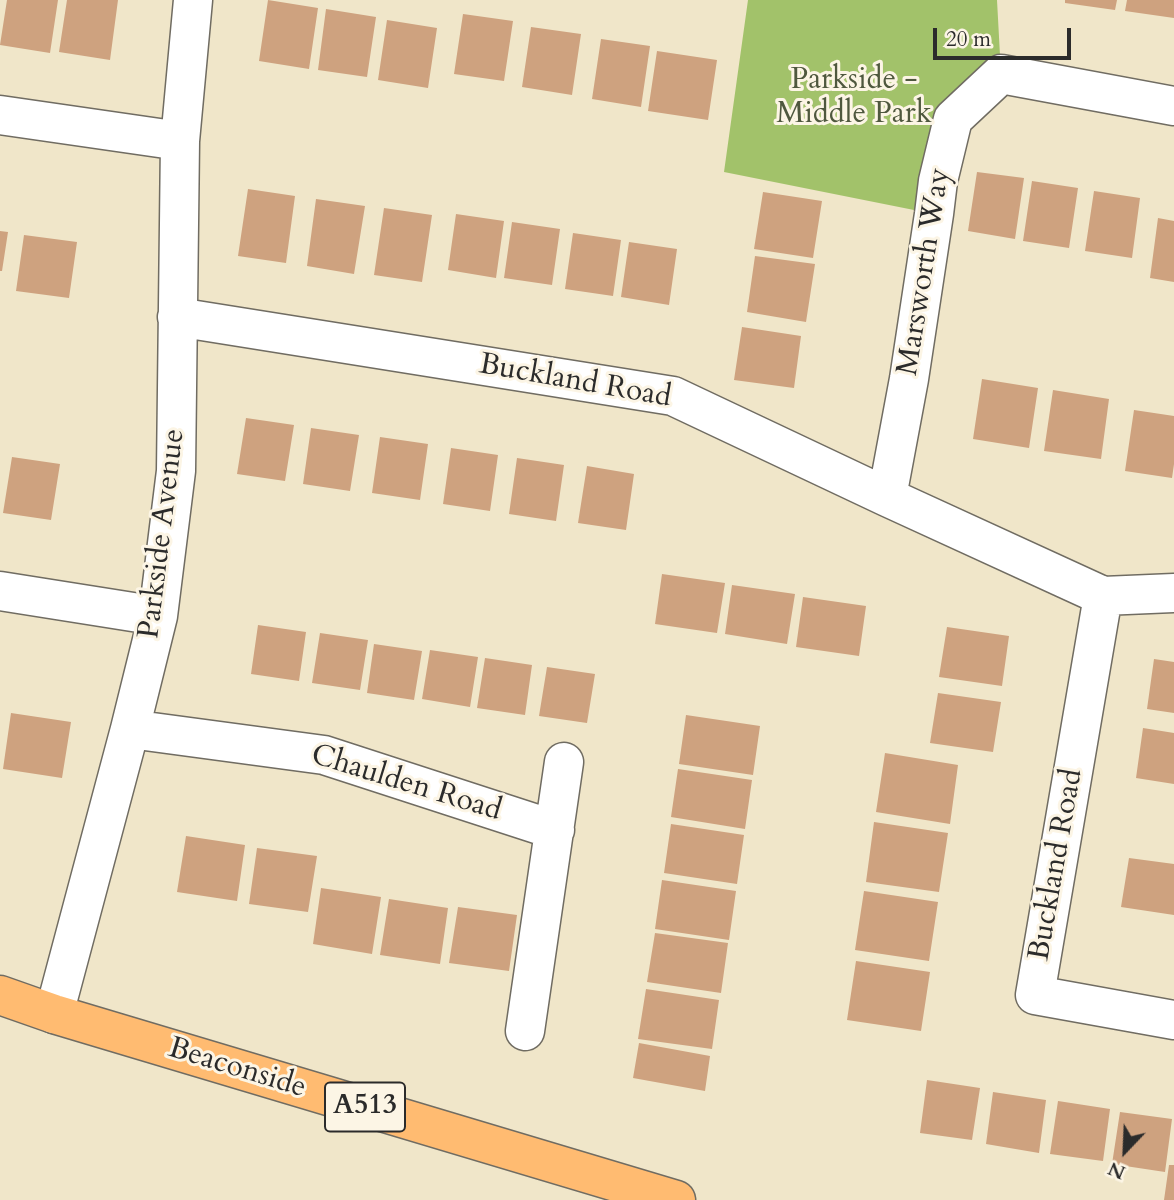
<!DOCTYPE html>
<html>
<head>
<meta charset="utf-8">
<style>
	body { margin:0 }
	#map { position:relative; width:1174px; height:1200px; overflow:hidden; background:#f0e6c9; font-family:Cardo,serif }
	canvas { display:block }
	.north { position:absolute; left:1090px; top:1116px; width:70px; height:70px; -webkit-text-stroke:5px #fcf5e5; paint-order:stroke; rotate:203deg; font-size:19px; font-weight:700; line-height:28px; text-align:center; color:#2b2b2b }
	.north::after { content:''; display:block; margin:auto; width:24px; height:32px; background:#2b2b2b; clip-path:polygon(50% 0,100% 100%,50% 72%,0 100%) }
	.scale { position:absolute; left:933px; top:28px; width:138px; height:32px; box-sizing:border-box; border:4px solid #2b2b2b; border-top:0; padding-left:9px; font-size:21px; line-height:24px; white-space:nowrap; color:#2b2b2b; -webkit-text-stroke:5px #fcf5e5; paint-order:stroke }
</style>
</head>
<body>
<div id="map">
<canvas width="1174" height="1200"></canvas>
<div class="north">N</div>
<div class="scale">20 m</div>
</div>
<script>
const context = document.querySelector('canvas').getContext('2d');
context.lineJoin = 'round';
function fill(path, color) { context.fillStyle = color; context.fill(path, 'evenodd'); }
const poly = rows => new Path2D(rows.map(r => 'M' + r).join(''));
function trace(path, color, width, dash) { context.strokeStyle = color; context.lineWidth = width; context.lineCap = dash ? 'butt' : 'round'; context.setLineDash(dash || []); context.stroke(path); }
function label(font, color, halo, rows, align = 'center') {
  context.font = font + ' Cardo,serif'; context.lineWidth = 6; context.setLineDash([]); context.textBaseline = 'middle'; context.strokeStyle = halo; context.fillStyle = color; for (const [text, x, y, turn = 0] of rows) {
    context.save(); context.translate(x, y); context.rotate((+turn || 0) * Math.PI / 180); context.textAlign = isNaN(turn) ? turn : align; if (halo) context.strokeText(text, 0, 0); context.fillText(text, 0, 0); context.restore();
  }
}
const green = poly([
	[748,0,997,0,1001,74,953,119,934,214,724,172]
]);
const building = poly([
	[7,0,58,0,50,53,0,45],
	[67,0,118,0,110,60,59,52],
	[268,0,318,8,309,69,259,61],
	[1065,0,1117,0,1115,10,1065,3],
	[1127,0,1174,0,1174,18,1125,11],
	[326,9,376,17,367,77,318,70],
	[463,14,513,21,504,81,454,74],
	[387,20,437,28,428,88,378,80],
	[531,27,581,34,572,95,522,87],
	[601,39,650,46,641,107,592,99],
	[657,51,717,60,708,120,648,111],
	[977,172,1024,178,1015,239,968,231],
	[1032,181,1078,188,1069,248,1023,241],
	[248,189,295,196,286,263,238,256],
	[1094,191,1140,198,1132,258,1085,251],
	[763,192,822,201,813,258,754,249],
	[316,199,365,206,354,274,307,266],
	[384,208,432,215,422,282,374,275],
	[456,214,504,221,496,278,448,270],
	[1158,218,1174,221,1174,282,1150,278],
	[512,222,560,229,552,285,504,278],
	[0,231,8,232,2,271,0,271],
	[573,233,621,240,613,296,565,289],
	[24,235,77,242,69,298,16,291],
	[629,242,677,249,669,305,621,297],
	[755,256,815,264,806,322,747,312],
	[742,327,801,336,794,388,734,380],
	[982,379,1038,388,1029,448,973,439],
	[1053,390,1109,399,1101,459,1044,451],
	[1134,410,1174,416,1174,464,1172,478,1125,471],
	[246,418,294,425,285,481,237,474],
	[311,428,359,435,350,491,303,484],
	[380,437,428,444,420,500,372,493],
	[451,448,498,455,490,511,443,504],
	[12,457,60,464,51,520,3,513],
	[517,458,564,465,556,521,509,514],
	[587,466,634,474,626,530,578,523],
	[662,574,725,583,717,633,655,624],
	[732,585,795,594,787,644,725,634],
	[803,597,866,606,859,656,796,647],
	[258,625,306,632,299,681,251,674],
	[947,627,1009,636,1002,686,939,677],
	[320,633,368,640,360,690,312,683],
	[374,644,422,651,414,700,367,693],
	[430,650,478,657,470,707,422,699],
	[485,658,532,665,525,715,477,708],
	[1154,659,1174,662,1174,713,1147,709],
	[547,667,595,674,587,723,539,716],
	[938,693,1001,702,993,752,930,743],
	[11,713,71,722,62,778,3,769],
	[686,715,760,726,753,775,679,764],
	[1143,728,1174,733,1174,784,1136,778],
	[885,753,958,765,950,824,876,812],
	[678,769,752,780,745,829,671,817],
	[874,822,948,833,939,892,866,882],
	[671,824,744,835,737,884,664,873],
	[186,836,245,845,237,901,177,892],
	[257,848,317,856,308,912,249,904],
	[1129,858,1174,864,1174,915,1121,907],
	[662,880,736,891,729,940,655,929],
	[321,888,381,897,372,954,313,944],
	[864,891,938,902,929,961,855,950],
	[389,899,448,908,440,964,380,955],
	[458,907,517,915,509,971,449,963],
	[655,933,728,943,721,993,647,982],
	[856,961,930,972,921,1031,847,1020],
	[646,989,719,1000,712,1049,638,1039],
	[639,1043,710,1056,705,1091,633,1078],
	[927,1080,980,1088,972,1140,920,1133],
	[993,1092,1046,1100,1039,1153,986,1144],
	[1058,1101,1110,1109,1103,1161,1050,1154],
	[1120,1112,1172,1119,1165,1172,1112,1164],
	[1169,1165,1174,1165,1174,1200,1164,1200]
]);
const minor = poly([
	[0,115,180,141],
	[177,317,673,396,887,497,1103,596,1035,995,1174,1020],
	[887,497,909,379,934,214,938,181,953,119,1001,74,1174,106],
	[0,591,158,616],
	[1103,596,1174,593],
	[130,729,324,755,555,830],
	[54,1014,130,729,158,616,176,471,180,141,193,0],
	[525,1031,564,762]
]);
const highway = poly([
	[0,995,54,1014,676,1200]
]);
const shields = [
	[365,1107,80]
];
const shieldNames = [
	["A513",365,1107]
];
const parkNames = [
	["Parkside -",854,81],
	["Middle Park",854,115]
];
const streetNames = [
	["Marsworth Way",925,272,-81],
	["Buckland Road",575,382,10],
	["Parkside Avenue",163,534,-83],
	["Chaulden Road",406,784,17],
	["Buckland Road",1057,865,-80],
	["Beaconside",237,1069,17]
];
fill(green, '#a2c26a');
fill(building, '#cea27f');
trace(minor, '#706c62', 41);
trace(highway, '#706c62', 41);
trace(minor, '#fff', 38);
trace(highway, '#ffbb71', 38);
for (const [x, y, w] of shields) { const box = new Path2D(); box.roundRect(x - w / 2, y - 24.5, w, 49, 5); context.fillStyle = '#fcf5e5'; context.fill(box); trace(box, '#2b2b2b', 2); }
label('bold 28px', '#2b2b2b', null, shieldNames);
label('30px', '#4f583e', '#fcf5e5', parkNames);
label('30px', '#2b2b2b', '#fcf5e5', streetNames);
</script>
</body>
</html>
